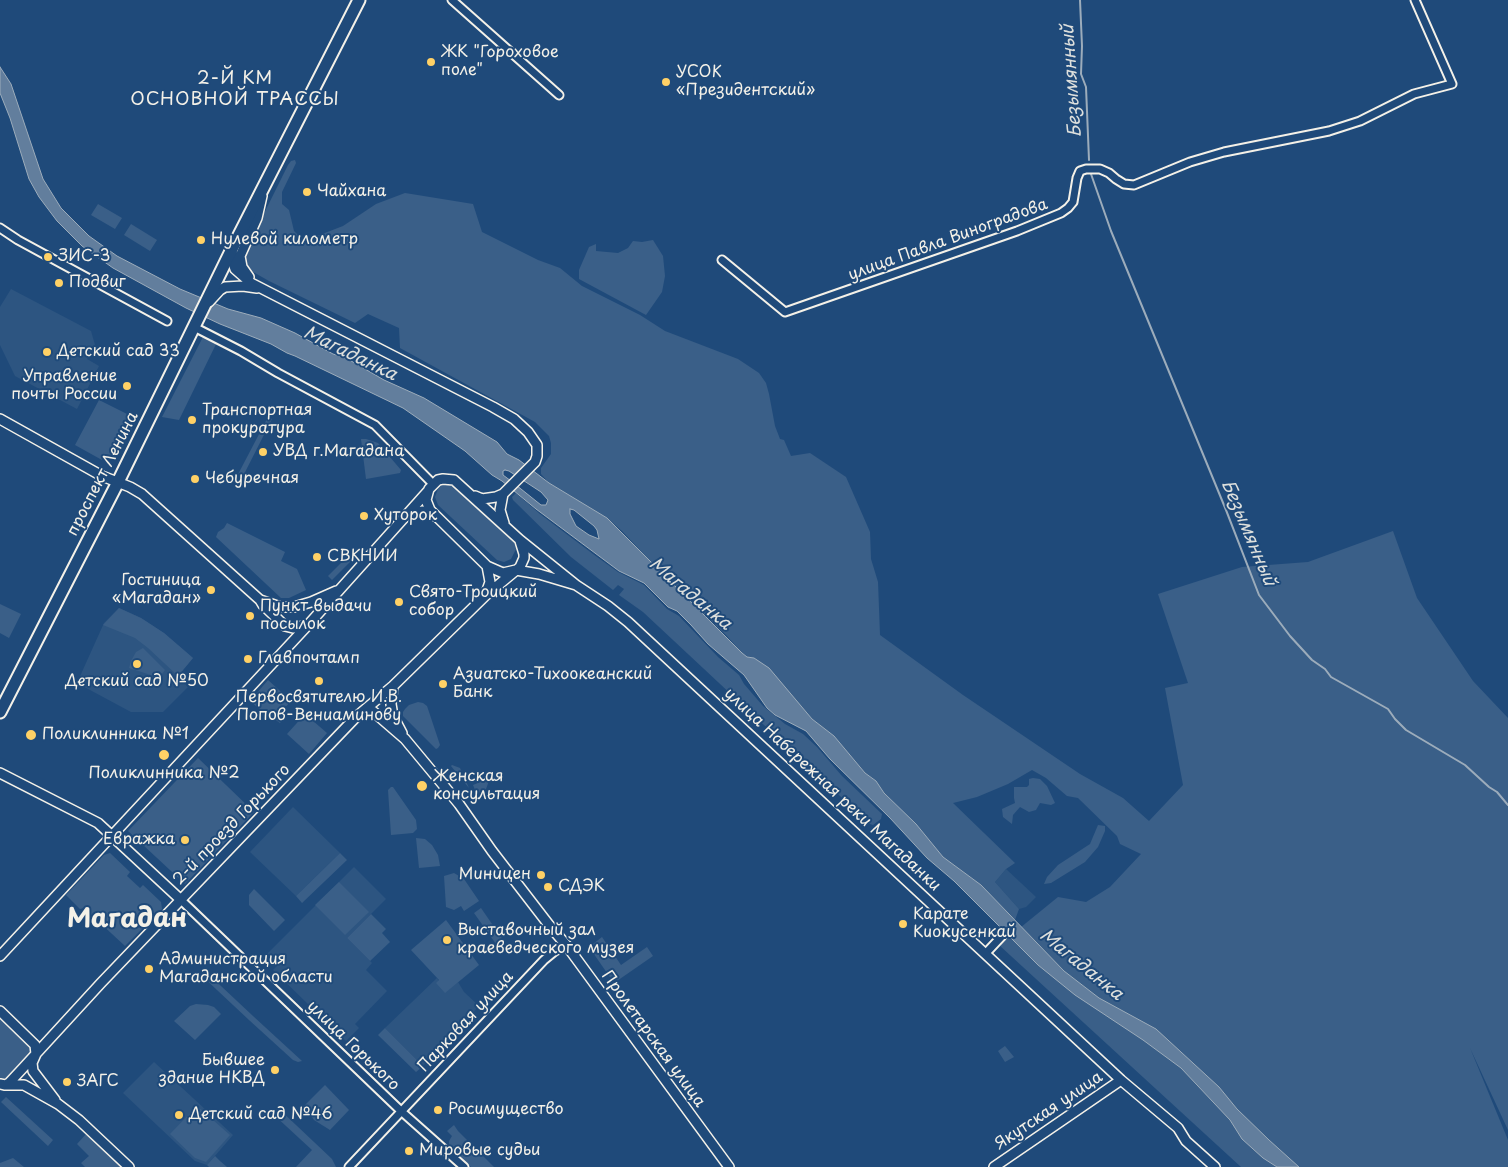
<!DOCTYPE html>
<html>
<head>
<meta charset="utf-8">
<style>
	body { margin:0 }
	canvas { display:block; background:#1f4a7a }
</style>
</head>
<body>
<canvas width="1508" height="1167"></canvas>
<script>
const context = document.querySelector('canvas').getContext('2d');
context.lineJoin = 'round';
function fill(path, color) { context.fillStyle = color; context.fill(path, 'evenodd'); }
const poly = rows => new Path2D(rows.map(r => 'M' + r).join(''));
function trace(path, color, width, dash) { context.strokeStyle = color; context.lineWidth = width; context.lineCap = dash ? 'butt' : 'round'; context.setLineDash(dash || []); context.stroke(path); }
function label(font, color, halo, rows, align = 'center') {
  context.font = font + ' "Playpen Sans",sans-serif'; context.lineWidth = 4; context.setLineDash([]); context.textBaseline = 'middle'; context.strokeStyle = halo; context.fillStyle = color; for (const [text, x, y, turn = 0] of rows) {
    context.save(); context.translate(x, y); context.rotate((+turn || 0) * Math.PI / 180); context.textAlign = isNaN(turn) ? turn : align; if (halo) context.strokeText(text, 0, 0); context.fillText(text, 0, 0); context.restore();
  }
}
const built = poly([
	[11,289,91,331,95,345,87,359,99,366,77,409,15,376,0,345,0,307],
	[119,608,141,618,164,633,193,658,178,676,188,687,163,712,131,712,77,683,104,623],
	[293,807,340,853,296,896,250,852],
	[354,867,386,899,347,938,372,963,366,970,387,991,355,1024,359,1028,346,1041,273,970,277,966,271,961,268,963,263,958],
	[1006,869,1036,897,1026,907,1019,909,995,882],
	[437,978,445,992,458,982,464,992,479,1006,423,1066,385,1028],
	[154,1062,233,1135,207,1165,195,1161,123,1093]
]);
const green = poly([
	[295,160,296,163,282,192,282,204,289,210,294,231,304,241,343,226,376,204,405,193,473,204,482,232,538,260,560,268,582,286,640,315,665,331,738,359,759,373,766,383,769,394,775,426,780,439,784,440,791,456,810,453,846,477,870,532,871,559,878,582,880,635,963,695,1080,774,1123,798,1149,821,1183,785,1165,688,1188,683,1158,594,1242,567,1308,562,1393,531,1417,598,1473,681,1508,718,1508,1130,1470,1048,1508,1140,1508,1167,1241,1167,999,945,1058,897,1086,902,1110,887,1141,854,1120,844,1117,836,1078,798,1067,796,1046,778,1032,770,1008,784,977,797,953,803,1015,863,1006,869,995,882,1019,909,1015,920,981,885,943,857,916,824,884,793,876,781,865,773,834,736,812,719,758,661,754,658,747,657,742,653,726,635,667,579,622,531,607,518,549,483,541,474,541,468,551,454,551,443,549,436,535,422,400,348,399,328,368,314,355,323,269,281,248,269,242,258,288,165,291,161],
	[98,204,122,218,115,229,91,215],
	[131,224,157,240,150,251,124,235],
	[653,240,663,256,665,276,662,292,646,315,579,279,579,270,589,247,596,244,596,251,618,253,628,248,633,241,642,242],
	[205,333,218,340,179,420,162,417],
	[99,400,137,419,119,454,102,460,75,445],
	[268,417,272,419,239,484,234,482],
	[361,439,366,439,378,443,401,470,400,473,366,479],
	[449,484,457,488,514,542,516,549,511,559,504,562,497,560,438,505,435,497,438,489,441,486],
	[516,493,540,514,593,554,618,572,644,585,667,609,679,616,718,657,739,675,744,684,763,706,785,724,803,734,817,747,842,776,882,814,881,819,873,825,870,824,643,612,619,595,624,589,618,585,613,590,571,557,513,500,512,497],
	[227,523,285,552,281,561,297,569,306,590,289,598,281,598,216,537,218,532,224,528],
	[356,548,360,552,332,580,328,576],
	[0,604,21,614,9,638,0,633],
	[119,608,141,618,164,633,193,658,178,676,148,648,135,638,103,625],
	[143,648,165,670,162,674,157,677,129,668,131,661,136,652],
	[268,680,291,701,281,712,283,719,280,723,273,718,271,719,250,701],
	[418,702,423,703,427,706,440,745,438,748,436,749,403,716,403,712,405,709,409,705],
	[305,714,327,733,309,754,287,734],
	[198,758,254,812,185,884,128,831],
	[452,765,460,768,469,788,451,766],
	[490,778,486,789,481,793,476,792,473,785],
	[1033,778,1040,779,1047,786,1055,803,1051,805,1040,803,1036,810,1029,812,1020,807,1013,815,1012,824,1003,817,1002,809,1015,803,1014,798,1014,787,1027,787,1029,785,1029,779],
	[391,787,393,787,416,820,417,829,413,833,391,835,388,790],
	[1098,825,1105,826,1105,831,1098,847,1085,862,1051,883,1044,884,1047,877,1058,865,1090,844],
	[416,838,425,839,432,845,438,855,440,866,419,868],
	[110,853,130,872,127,876,140,888,143,885,161,902,162,909,125,946,84,908,80,909,66,895,104,855],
	[340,853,347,860,302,903,296,896],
	[454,873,464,879,479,901,464,911,461,906,454,910,446,907,444,876],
	[339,882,369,912,345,935,315,905],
	[254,889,285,920,274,931,249,905,249,895],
	[481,908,503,940,496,944,474,913],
	[371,914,386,929,382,933,390,942,370,961,347,938],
	[446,920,479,965,445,993,436,983,439,980,411,950],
	[602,937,621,965,647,947,653,956,614,983,589,947],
	[205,971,253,1016,302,1061,298,1062,293,1060,249,1020,201,975],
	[196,1004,208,1005,214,1007,221,1014,195,1040,174,1021,190,1006],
	[0,1011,36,1050,23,1068,0,1084],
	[385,1028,423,1066,416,1072,378,1035],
	[1005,1046,1014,1057,1005,1062,998,1051],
	[325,1085,349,1110,330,1130,314,1120,304,1106],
	[6,1097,53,1140,48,1146,1,1102],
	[197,1106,230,1135,206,1162,195,1158,170,1134],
	[278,1108,332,1159,336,1167,296,1167,312,1150,273,1114],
	[454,1125,458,1131,494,1167,471,1167,449,1145,449,1141,452,1136,447,1131],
	[87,1133,122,1167,85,1167,81,1163,89,1156,77,1144],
	[215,1156,220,1161,227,1167,209,1167,207,1165],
	[13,1158,24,1167,0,1167,0,1163]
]);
const water = poly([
	[0,67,11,84,43,179,61,208,89,236,117,256,180,289,228,309,261,318,295,333,333,354,346,358,384,380,424,398,497,442,507,454,519,460,549,483,607,518,742,653,747,657,754,658,769,668,812,719,834,736,865,773,876,781,884,793,916,824,943,857,981,885,1064,971,1099,998,1156,1029,1219,1087,1237,1109,1269,1140,1299,1167,1277,1167,1263,1158,1242,1139,1230,1120,1181,1068,1143,1040,1075,995,1038,965,954,881,927,858,890,818,830,759,806,731,775,715,767,708,744,675,708,644,691,625,677,611,668,607,644,583,619,571,536,509,502,481,492,475,465,451,403,408,295,356,287,353,271,344,220,324,186,308,113,268,82,246,57,221,39,197,29,179,10,118,0,93,0,67],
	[505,470,509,471,541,492,548,500,546,505,541,505,511,481,503,475,503,471,505,470],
	[570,509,574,510,594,526,597,530,599,539,589,535,576,526,570,514,570,509]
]);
const stream = poly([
	[1080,0,1082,46,1081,74,1086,87,1089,160],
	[1091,174,1111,231,1226,510,1259,595,1290,636,1312,660,1325,669,1331,677,1388,709,1395,719,1406,730,1465,765,1489,787,1497,792,1508,805]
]);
const minor = poly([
	[452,0,559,95],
	[0,228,18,240,167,321],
	[722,260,785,312,1017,231,1061,213,1068,208,1073,202,1077,178,1080,171,1086,169,1100,169,1109,173,1116,179,1124,184,1134,185,1190,162,1224,152,1329,131,1360,121,1414,94,1452,84,1415,0],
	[194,327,241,351,278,373,375,425,433,484],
	[181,900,401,1111,464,1167],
	[986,953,1002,936],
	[349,1167,544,960,555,951,567,946]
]);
const tertiary = poly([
	[232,250,233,263,235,269,251,283,493,407,514,419,528,432,537,445,537,456,535,462,503,494,496,497,482,499,475,496],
	[249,277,242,267,240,256,257,218,262,196],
	[209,302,220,290,225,287,243,286,257,288],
	[0,419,102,476,130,487,142,494,260,600,263,605,285,626,293,628,308,625],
	[503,494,500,510,504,523],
	[407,515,422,511,435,516],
	[576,585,539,574,516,570,503,573,487,566,430,510,426,500,429,489,438,480,443,479,454,480,520,540,576,585,608,606,628,622,1121,1080,1178,1128,1186,1141,1215,1167],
	[486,593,490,582,487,566],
	[260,600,280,607,294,607,311,602,336,591],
	[393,686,391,704,393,716,402,733],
	[368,707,405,739,459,804,492,851,549,925,567,946,729,1167],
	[0,773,98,823,181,900],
	[0,956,308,625,428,491],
	[0,1011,35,1045,36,1054,32,1063,33,1071,55,1100],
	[0,1084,5,1085,9,1083,23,1068,101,983,356,717,393,686,485,596,520,567,524,558,524,554,520,541],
	[5,1085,24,1085,58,1104,79,1120,129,1167],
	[994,1167,1121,1080]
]);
const primary = poly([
	[0,712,118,482,232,249,359,0]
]);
const markers = [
	[431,62,5,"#ffd166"],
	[666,82,5,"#ffd166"],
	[307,192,5,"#ffd166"],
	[201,240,5,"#ffd166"],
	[48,257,5,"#ffd166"],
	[59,283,5,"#ffd166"],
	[47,352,5,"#ffd166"],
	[127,386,5,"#ffd166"],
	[192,420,5,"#ffd166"],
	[263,452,5,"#ffd166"],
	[195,479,5,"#ffd166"],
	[364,516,5,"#ffd166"],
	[317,557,5,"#ffd166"],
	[211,590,5,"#ffd166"],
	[399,602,5,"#ffd166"],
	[250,616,5,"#ffd166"],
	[248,659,5,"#ffd166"],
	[137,664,5,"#ffd166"],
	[319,681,5,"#ffd166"],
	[443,684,5,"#ffd166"],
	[31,735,6,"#ffd166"],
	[164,755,6,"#ffd166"],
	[422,786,6,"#ffd166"],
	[185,840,5,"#ffd166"],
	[541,875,5,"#ffd166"],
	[548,887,5,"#ffd166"],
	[903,924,5,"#ffd166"],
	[447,940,5,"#ffd166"],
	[149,969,5,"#ffd166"],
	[275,1070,5,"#ffd166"],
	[67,1082,5,"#ffd166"],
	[438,1110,5,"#ffd166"],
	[179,1115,5,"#ffd166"],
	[409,1151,5,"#ffd166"]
];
const poiNames = [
	["ЖК \"Гороховое",441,53],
	["поле\"",441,71],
	["УСОК",676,73],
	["«Президентский»",676,91],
	["Чайхана",317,192],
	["Нулевой километр",211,240],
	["ЗИС-3",58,257],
	["Подвиг",69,283],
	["Детский сад 33",57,352],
	["Управление",117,377,"right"],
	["почты России",117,395,"right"],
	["Транспортная",202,411],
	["прокуратура",202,429],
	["УВД г.Магадана",273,452],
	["Чебуречная",205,479],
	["Хуторок",374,516],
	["СВКНИИ",327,557],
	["Гостиница",201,581,"right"],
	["«Магадан»",201,599,"right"],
	["Свято-Троицкий",409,593],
	["собор",409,611],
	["Пункт выдачи",260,607],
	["посылок",260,625],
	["Главпочтамп",258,659],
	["Азиатско-Тихоокеанский",453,675],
	["Банк",453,693],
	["Детский сад №50",137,682,"center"],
	["Первосвятителю И.В.",319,698,"center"],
	["Попов-Вениаминову",319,716,"center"],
	["Поликлинника №1",42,735],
	["Поликлинника №2",164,774,"center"],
	["Женская",433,777],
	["консультация",433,795],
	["Евражка",175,840,"right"],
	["Миницен",531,875,"right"],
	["СДЭК",558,887],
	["Карате",913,915],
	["Киокусенкай",913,933],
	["Выставочный зал",457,931],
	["краеведческого музея",457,949],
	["Администрация",159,960],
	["Магаданской области",159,978],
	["Бывшее",265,1061,"right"],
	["здание НКВД",265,1079,"right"],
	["ЗАГС",77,1082],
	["Росимущество",448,1110],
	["Детский сад №46",189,1115],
	["Мировые судьи",419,1151]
];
const streetNames = [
	["улица Павла Виноградова",948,240,-20],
	["проспект Ленина",103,474,-63],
	["улица Набережная реки Магаданки",832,790,43],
	["2-й проезд Горького",232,825,-46],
	["Парковая улица",466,1022,-47],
	["Пролетарская улица",653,1039,54],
	["улица Горького",353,1046,44],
	["Якутская улица",1049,1111,-34]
];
const neighbourhoodNames = [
	["2-Й КМ",235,79],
	["ОСНОВНОЙ ТРАССЫ",235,100]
];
const waterNames = [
	["Безымянный",1072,81,-94],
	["Магаданка",350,354,26],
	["Безымянный",1248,533,67],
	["Магаданка",690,594,40],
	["Магаданка",1081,965,39]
];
const townNames = [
	["Магадан",127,920]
];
fill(built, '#2d5581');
fill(green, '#3a5f88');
fill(water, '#627e9d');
trace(water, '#9cacbb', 1);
trace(stream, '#9cacbb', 2);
trace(minor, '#f4f1e8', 11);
trace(tertiary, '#f4f1e8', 12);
trace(primary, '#f4f1e8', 15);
trace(minor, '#1f4a7a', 7);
trace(tertiary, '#1f4a7a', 9);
trace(primary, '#1f4a7a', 11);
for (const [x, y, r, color] of markers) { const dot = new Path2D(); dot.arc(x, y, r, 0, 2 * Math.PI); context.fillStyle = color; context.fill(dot); trace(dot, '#1f4a7a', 2); }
label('16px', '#f4f1e8', '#1f4a7a', poiNames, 'left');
label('16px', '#f4f1e8', '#1f4a7a', streetNames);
context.letterSpacing = '1px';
label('18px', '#f4f1e8', '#1f4a7a', neighbourhoodNames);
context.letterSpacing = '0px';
label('italic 18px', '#dee0dd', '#1f4a7a', waterNames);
label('bold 26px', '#f4f1e8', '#1f4a7a', townNames);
</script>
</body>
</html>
